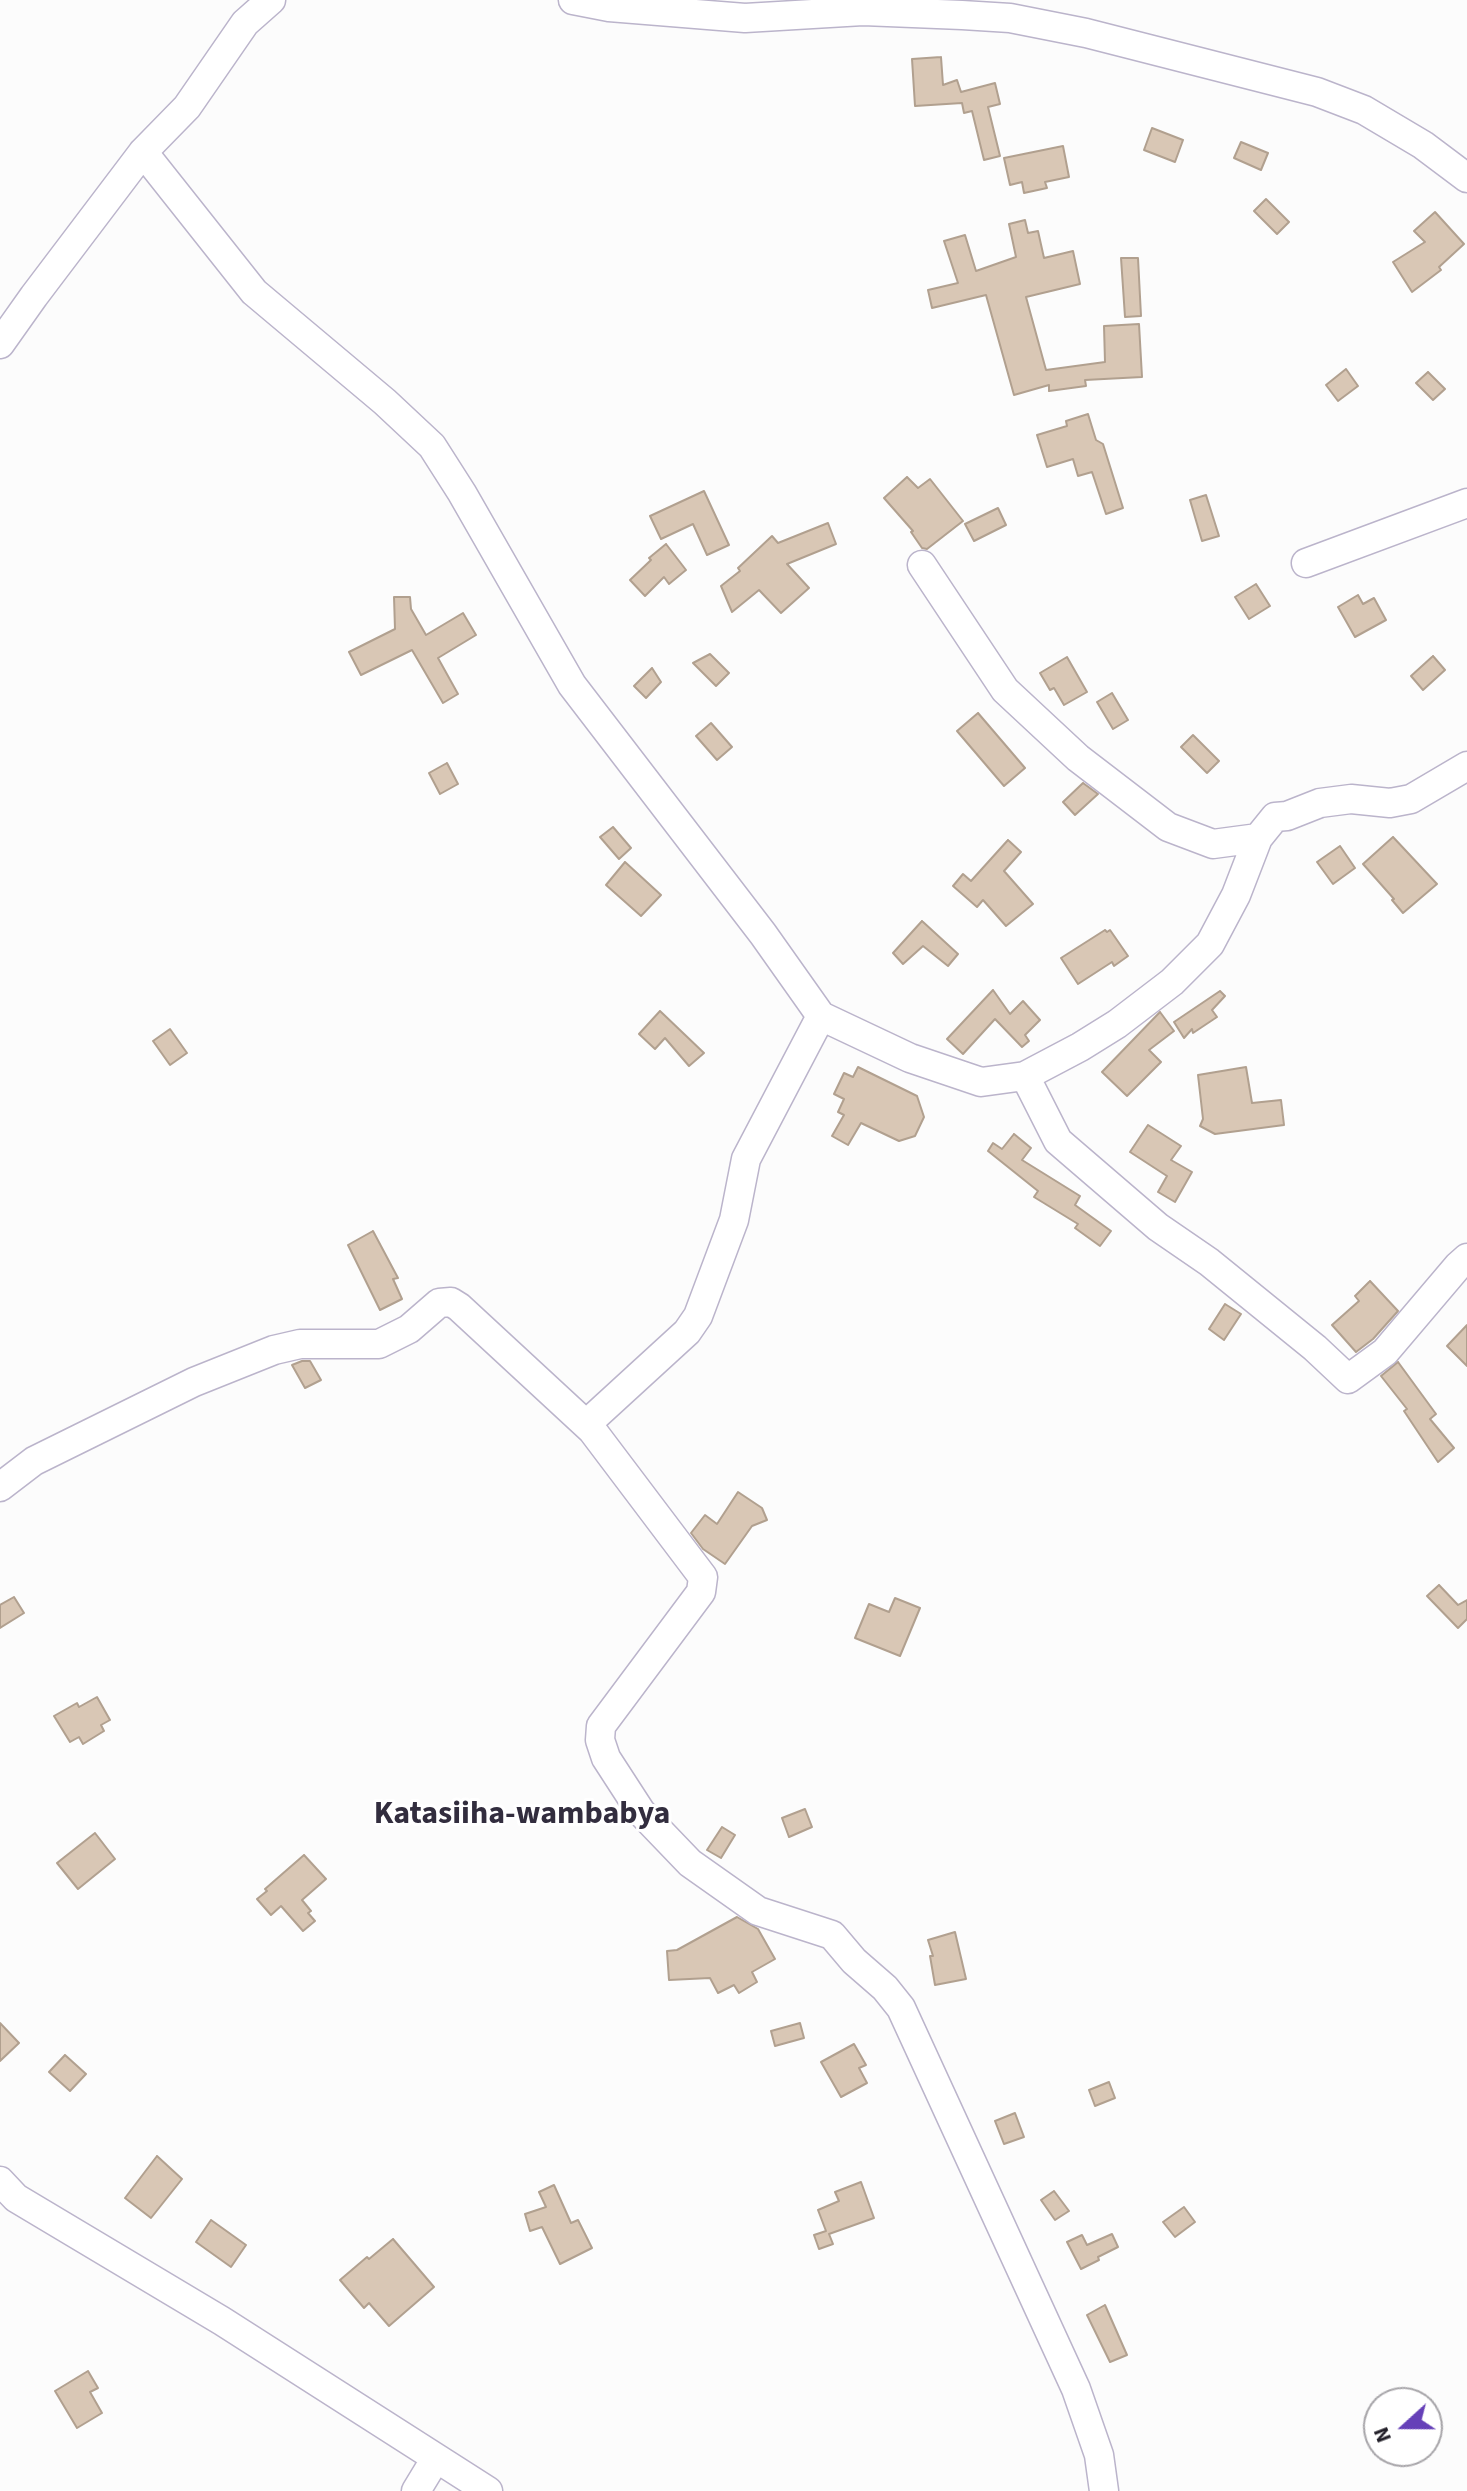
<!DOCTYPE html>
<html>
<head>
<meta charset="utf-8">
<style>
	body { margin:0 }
	#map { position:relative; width:1467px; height:2491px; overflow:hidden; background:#fcfcfc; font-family:"Source Sans 3",sans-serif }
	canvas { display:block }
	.north { position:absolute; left:1363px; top:2387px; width:80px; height:80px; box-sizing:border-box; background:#fff; border:2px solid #a7a5a9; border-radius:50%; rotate:249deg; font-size:22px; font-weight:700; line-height:32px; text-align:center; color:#221f28 }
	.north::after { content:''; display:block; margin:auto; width:28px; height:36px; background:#6540b8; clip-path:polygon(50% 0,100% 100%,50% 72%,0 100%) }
</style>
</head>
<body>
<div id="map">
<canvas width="1467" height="2491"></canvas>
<div class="north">N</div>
</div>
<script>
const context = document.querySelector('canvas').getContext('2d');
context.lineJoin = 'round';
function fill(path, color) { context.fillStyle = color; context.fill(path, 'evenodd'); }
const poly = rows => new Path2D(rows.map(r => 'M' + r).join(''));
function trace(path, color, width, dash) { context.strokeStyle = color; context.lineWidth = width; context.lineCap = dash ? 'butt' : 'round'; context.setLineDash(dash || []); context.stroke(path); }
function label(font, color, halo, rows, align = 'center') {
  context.font = font + ' "Source Sans 3",sans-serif'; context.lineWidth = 6; context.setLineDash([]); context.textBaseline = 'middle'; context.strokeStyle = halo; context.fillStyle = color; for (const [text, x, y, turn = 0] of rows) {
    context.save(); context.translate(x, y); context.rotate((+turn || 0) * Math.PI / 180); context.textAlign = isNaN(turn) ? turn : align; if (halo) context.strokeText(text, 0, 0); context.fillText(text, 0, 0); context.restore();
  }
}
const building = poly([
	[941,57,943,85,957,80,961,92,995,83,1000,104,988,107,1000,156,984,160,972,111,964,113,962,103,915,106,912,59,941,57],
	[1152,128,1183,140,1175,162,1144,150,1152,128],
	[1241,142,1268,153,1261,170,1234,158,1241,142],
	[1063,146,1069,177,1045,182,1047,188,1024,193,1022,182,1010,185,1004,158,1063,146],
	[1266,199,1289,222,1277,234,1254,211,1266,199],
	[1435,212,1464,244,1439,267,1441,270,1412,292,1393,262,1425,242,1414,231,1435,212],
	[1025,220,1028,233,1038,231,1044,258,1073,251,1080,284,1026,297,1046,370,1105,362,1104,326,1139,324,1142,377,1085,380,1086,386,1049,391,1049,385,1014,395,986,295,932,308,928,290,958,283,944,241,965,235,976,271,1016,257,1009,224,1025,220],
	[1121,258,1138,258,1141,316,1125,317,1121,258],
	[1346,369,1358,386,1338,401,1326,385,1346,369],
	[1428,372,1445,389,1433,400,1416,383,1428,372],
	[1088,414,1096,440,1103,444,1123,508,1106,514,1092,472,1078,476,1073,459,1047,467,1037,435,1067,426,1066,421,1088,414],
	[907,477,918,488,930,479,963,521,927,549,922,548,911,532,913,531,884,498,907,477],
	[704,491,729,545,707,555,693,524,661,539,650,516,704,491],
	[1206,495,1219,536,1202,541,1190,500,1206,495],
	[998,508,1006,525,974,541,965,524,998,508],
	[828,523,836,544,787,564,809,588,781,613,759,590,732,612,721,586,740,571,738,568,772,536,778,543,828,523],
	[666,544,686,570,669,584,664,577,645,596,630,580,651,560,649,558,666,544],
	[1256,584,1270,606,1249,619,1235,597,1256,584],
	[1358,595,1363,604,1374,598,1386,620,1355,637,1338,607,1358,595],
	[394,597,410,597,411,609,426,635,463,613,476,635,438,658,458,694,443,703,412,650,361,675,349,652,395,629,394,597],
	[710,654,729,673,716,686,693,663,710,654],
	[1433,656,1445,670,1423,690,1411,676,1433,656],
	[1067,657,1087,692,1064,705,1054,688,1050,690,1040,673,1067,657],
	[652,668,661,682,646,698,634,686,652,668],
	[1112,693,1128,720,1113,729,1097,702,1112,693],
	[978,713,1025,768,1004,786,957,731,978,713],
	[711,723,732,747,717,760,696,736,711,723],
	[1193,735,1219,761,1207,773,1181,747,1193,735],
	[447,763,458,784,440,794,429,773,447,763],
	[1083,783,1098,794,1075,815,1063,802,1083,783],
	[613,827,631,848,619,859,600,837,613,827],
	[1393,837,1437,884,1403,913,1392,900,1394,899,1363,864,1393,837],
	[1008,840,1021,852,1004,871,1033,904,1006,926,983,900,977,907,953,886,963,874,971,881,1008,840],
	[1340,846,1355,868,1333,884,1317,862,1340,846],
	[625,862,661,895,641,916,606,885,625,862],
	[922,921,958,954,948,966,923,946,903,964,893,953,922,921],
	[1105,930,1107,932,1110,930,1128,956,1114,966,1112,962,1078,984,1061,958,1105,930],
	[993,990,1010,1014,1023,1001,1040,1020,1025,1035,1029,1041,1022,1047,995,1019,963,1054,947,1039,993,990],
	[1220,991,1225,996,1212,1010,1217,1017,1193,1033,1192,1029,1184,1038,1174,1022,1220,991],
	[660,1011,704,1053,689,1066,665,1038,655,1049,639,1034,660,1011],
	[1160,1012,1174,1031,1149,1050,1161,1062,1127,1096,1102,1072,1160,1012],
	[170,1029,187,1053,170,1065,153,1041,170,1029],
	[858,1067,917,1096,924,1117,915,1136,899,1141,861,1123,848,1145,832,1136,844,1115,838,1112,844,1099,834,1094,844,1073,853,1077,858,1067],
	[1246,1067,1252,1103,1281,1100,1284,1125,1215,1134,1200,1126,1203,1119,1198,1075,1246,1067],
	[1148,1125,1181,1146,1171,1160,1192,1172,1175,1202,1158,1192,1167,1176,1130,1152,1148,1125],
	[1014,1134,1031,1148,1022,1160,1080,1196,1075,1205,1111,1231,1100,1246,1075,1228,1078,1224,1034,1197,1038,1191,988,1151,993,1143,1002,1149,1014,1134],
	[373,1231,398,1278,393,1279,402,1299,380,1310,348,1245,373,1231],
	[1370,1281,1398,1311,1373,1339,1356,1352,1332,1325,1359,1301,1355,1296,1370,1281],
	[1225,1304,1241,1314,1224,1340,1209,1329,1225,1304],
	[1467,1325,1467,1366,1447,1346,1467,1325],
	[302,1361,310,1361,321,1380,305,1388,292,1365,302,1361],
	[1398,1362,1436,1414,1430,1419,1454,1448,1438,1462,1404,1411,1407,1409,1381,1376,1398,1362],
	[738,1492,762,1508,767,1520,752,1526,725,1564,703,1549,691,1533,705,1515,717,1524,738,1492],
	[1439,1585,1458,1605,1467,1600,1467,1619,1458,1628,1427,1596,1439,1585],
	[14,1597,24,1613,0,1628,0,1605,14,1597],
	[895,1598,920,1608,900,1656,855,1638,869,1604,889,1612,895,1598],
	[97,1697,110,1720,101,1725,104,1731,83,1744,79,1737,70,1742,54,1716,77,1703,79,1707,97,1697],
	[805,1809,812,1827,789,1837,782,1818,805,1809],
	[722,1827,735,1835,721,1858,707,1850,722,1827],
	[95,1833,115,1859,78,1889,57,1863,95,1833],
	[304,1855,326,1879,302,1900,311,1911,308,1913,315,1921,303,1931,281,1906,271,1915,257,1899,267,1891,265,1889,304,1855],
	[737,1917,758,1929,775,1959,752,1972,757,1982,739,1993,734,1985,718,1993,710,1978,669,1980,667,1951,677,1950,737,1917],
	[955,1932,966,1979,935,1985,930,1956,933,1956,928,1940,955,1932],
	[0,2023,19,2043,0,2061,0,2023],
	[800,2023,804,2038,775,2046,771,2031,800,2023],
	[854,2044,866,2065,859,2068,867,2083,841,2097,821,2062,854,2044],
	[65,2055,86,2074,70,2091,49,2072,65,2055],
	[1109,2082,1115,2098,1095,2106,1089,2090,1109,2082],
	[1015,2113,1024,2137,1004,2144,995,2121,1015,2113],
	[157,2156,182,2179,151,2218,125,2198,157,2156],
	[861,2182,874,2218,829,2234,833,2244,819,2249,814,2235,826,2231,818,2210,839,2201,835,2192,861,2182],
	[554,2185,571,2223,578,2220,592,2248,560,2264,542,2227,530,2231,525,2214,546,2207,539,2192,554,2185],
	[1054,2191,1069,2211,1055,2220,1041,2200,1054,2191],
	[1184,2207,1195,2222,1175,2237,1163,2222,1184,2207],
	[211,2220,246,2245,231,2267,196,2242,211,2220],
	[1112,2234,1118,2247,1098,2257,1099,2260,1081,2269,1067,2242,1082,2235,1087,2245,1112,2234],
	[393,2239,434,2287,389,2326,369,2303,364,2308,340,2280,367,2257,369,2259,393,2239],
	[1105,2305,1127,2355,1110,2362,1087,2315,1105,2305],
	[88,2371,98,2388,90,2392,102,2413,77,2428,55,2391,88,2371]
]);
const minor = poly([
	[573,0,609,7,745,18,863,11,962,15,1010,18,1086,33,1317,92,1364,110,1423,145,1467,178],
	[143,152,254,292,385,402,432,446,462,493,572,685,763,934,821,1016,910,1058,981,1082,1025,1076,1080,1047,1117,1024,1172,982,1210,944,1236,895,1258,838],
	[0,344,34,296,143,152,187,107,245,23,271,0],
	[1306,563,1467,503],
	[922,565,1005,690,1078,758,1168,827,1213,844,1258,838,1275,817,1287,816,1320,803,1351,799,1390,803,1411,799,1467,766],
	[1025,1076,1058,1141,1158,1227,1209,1262,1315,1348,1348,1379,1385,1352,1458,1266,1467,1258],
	[592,1430,592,1419,687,1332,698,1316,734,1220,746,1159,821,1016],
	[0,1487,34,1461,194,1382,274,1350,300,1344,379,1344,409,1329,439,1303,451,1302,459,1307,592,1430,703,1577,701,1592,601,1726,600,1740,606,1758,641,1812,690,1863,758,1911,832,1935,854,1961,885,1988,901,2008,1076,2389,1099,2455,1104,2491],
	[0,2181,16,2198,222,2321,488,2491],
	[416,2491,436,2458]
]);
const quarterNames = [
	["Katasiiha-wambabya",522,1816]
];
fill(building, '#d9c7b5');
trace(building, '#b1a08f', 2);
trace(minor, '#bbb4cb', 31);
trace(minor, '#fff', 28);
label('bold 32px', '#322d3e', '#fff', quarterNames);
</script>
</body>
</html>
